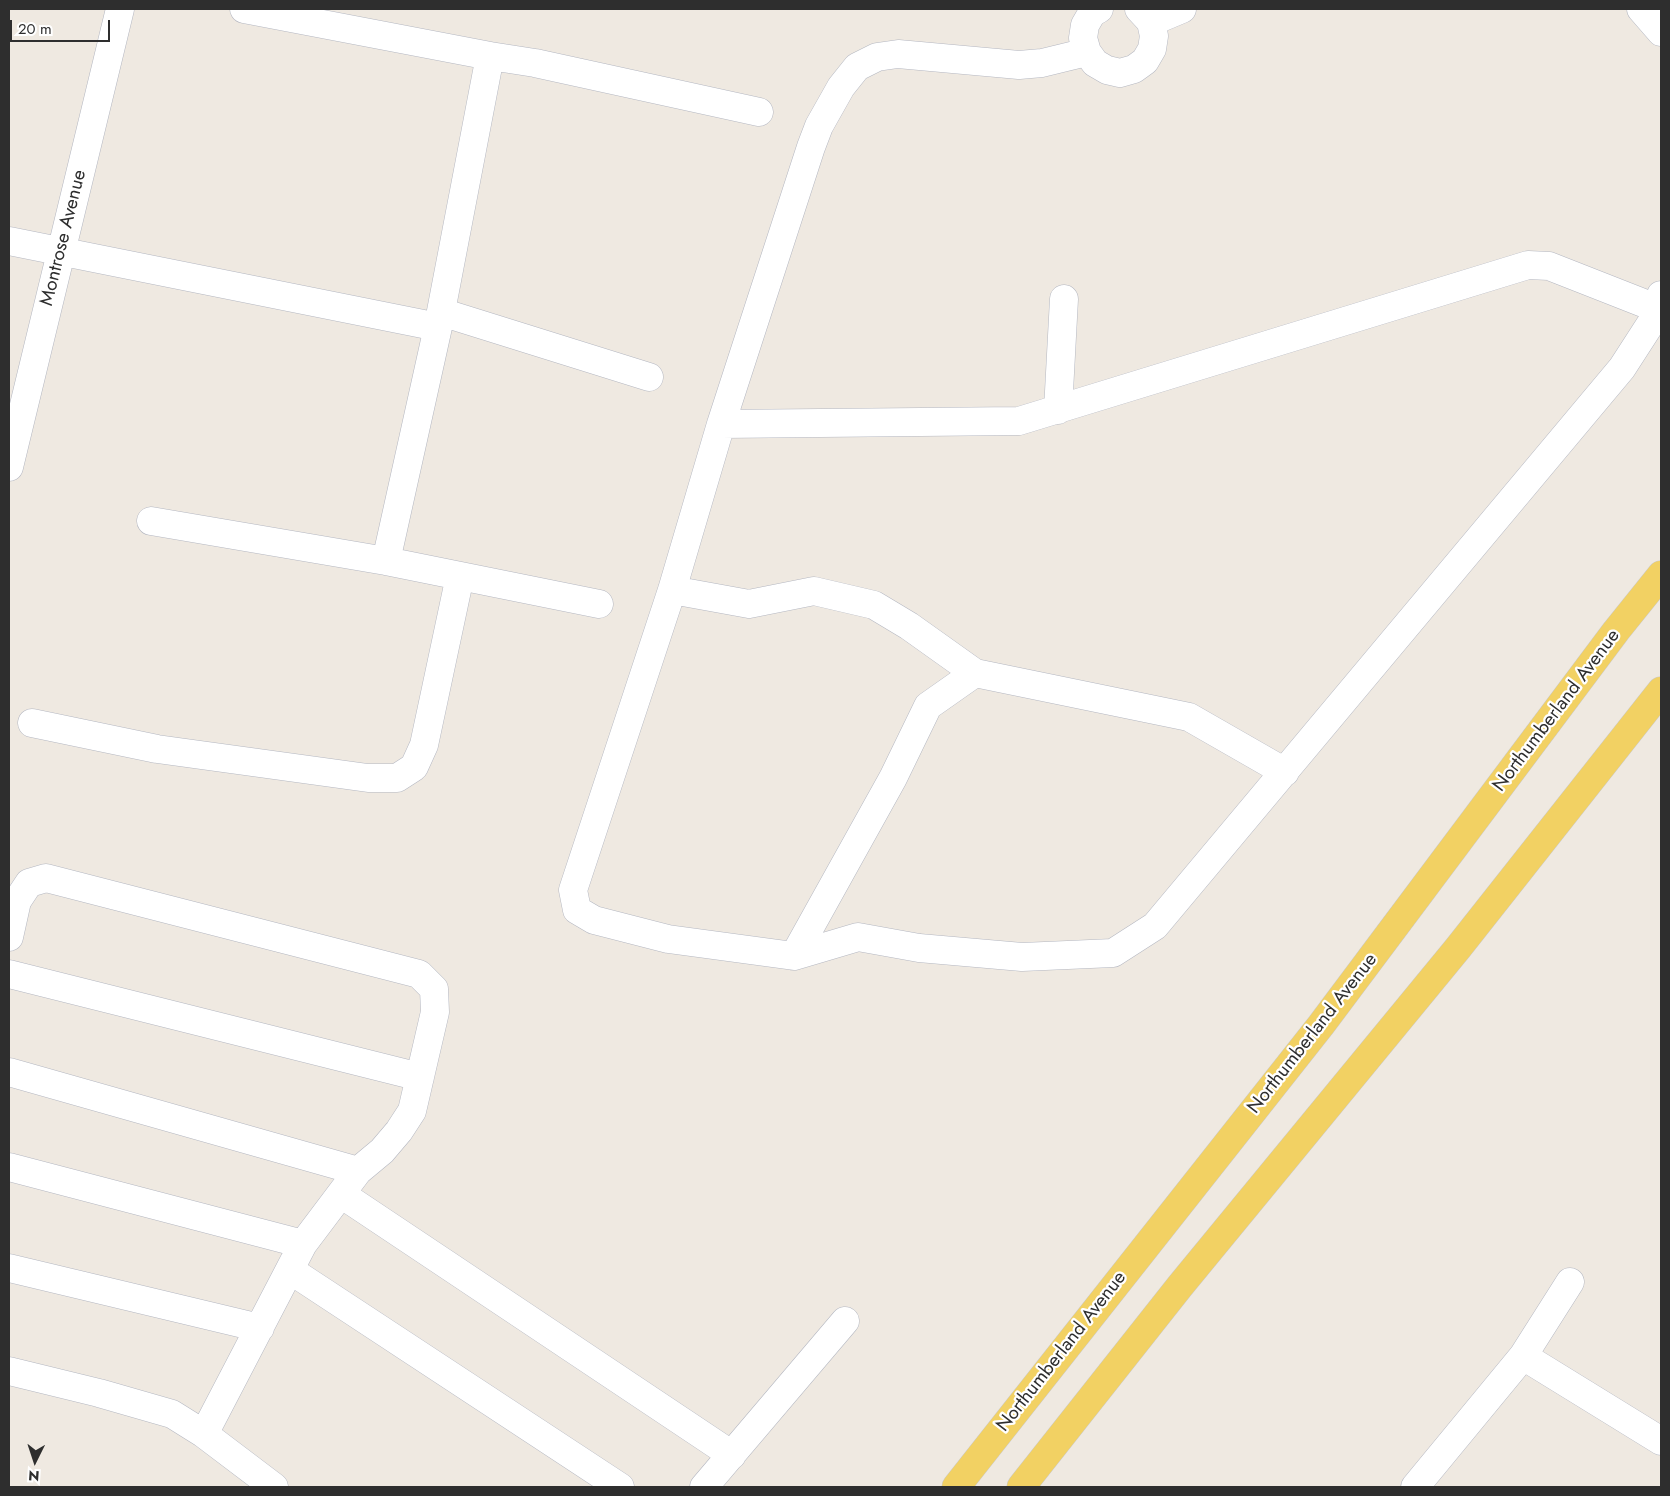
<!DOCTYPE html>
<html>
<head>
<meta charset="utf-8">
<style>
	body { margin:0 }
	#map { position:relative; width:1670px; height:1496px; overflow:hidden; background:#efe9e1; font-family:Jost,sans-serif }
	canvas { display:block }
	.frame { position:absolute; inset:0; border:10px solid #2e2e2e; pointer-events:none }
	.north { position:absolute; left:10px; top:1436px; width:50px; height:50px; -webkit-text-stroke:4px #fff; paint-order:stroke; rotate:184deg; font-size:14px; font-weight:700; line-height:20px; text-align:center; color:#2e2e2e }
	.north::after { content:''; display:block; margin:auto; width:18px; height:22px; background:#2e2e2e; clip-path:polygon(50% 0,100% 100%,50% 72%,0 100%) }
	.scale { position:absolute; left:10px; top:20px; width:100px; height:22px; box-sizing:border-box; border:2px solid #2e2e2e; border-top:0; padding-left:6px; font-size:15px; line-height:18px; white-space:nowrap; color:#2e2e2e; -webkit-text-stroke:4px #fff; paint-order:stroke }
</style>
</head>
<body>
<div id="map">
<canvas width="1670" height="1496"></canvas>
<div class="frame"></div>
<div class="north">N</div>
<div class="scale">20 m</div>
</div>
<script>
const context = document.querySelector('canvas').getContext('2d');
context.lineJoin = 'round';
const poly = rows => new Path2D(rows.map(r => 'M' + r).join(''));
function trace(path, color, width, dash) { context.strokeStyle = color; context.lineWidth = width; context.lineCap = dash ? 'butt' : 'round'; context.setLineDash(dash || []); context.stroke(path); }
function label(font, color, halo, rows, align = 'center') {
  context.font = font + ' Jost,sans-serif'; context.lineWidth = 4.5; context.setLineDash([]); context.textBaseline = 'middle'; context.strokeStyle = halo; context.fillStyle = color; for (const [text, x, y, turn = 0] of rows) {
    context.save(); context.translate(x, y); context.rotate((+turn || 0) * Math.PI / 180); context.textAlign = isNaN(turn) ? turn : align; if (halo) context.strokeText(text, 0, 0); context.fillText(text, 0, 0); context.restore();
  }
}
const minor = poly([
	[244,9,490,56,535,63,759,112],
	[1099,9,1092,13,1085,25,1083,38,1087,52,1095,63,1107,70,1120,73,1134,69,1145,61,1152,49,1154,36,1151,22,1139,9],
	[1641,9,1661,32],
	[1151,22,1182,9],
	[1087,52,1042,63,1019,65,898,54,877,57,857,67,841,87,819,126,811,147,721,424,672,590,573,890,577,910,594,920,668,939,794,956,858,937,919,948,1022,957,1113,953,1155,926,1622,368,1653,320,1661,295],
	[9,241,438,327],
	[441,312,649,377],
	[1058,410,1064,299],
	[721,424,1019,421,1528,265,1549,266,1656,308],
	[9,467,120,9],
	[151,521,386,561,599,604],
	[386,561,438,327,490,56],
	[672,590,749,604,814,591,874,605,909,626,975,673,1189,717,1285,772],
	[32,723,157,749,368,778,397,778,414,767,424,745,460,576],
	[9,937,17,901,29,883,46,878,419,974,434,989,435,1012,412,1111,399,1131,382,1151,358,1171,303,1244,204,1434],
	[794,956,893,778,928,706,975,673],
	[9,974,420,1077],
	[9,1072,358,1171],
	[9,1167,303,1244],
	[341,1194,732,1455],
	[9,1268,260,1328],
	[290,1270,620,1487],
	[1523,1356,1661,1441],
	[9,1371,99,1393,172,1414,204,1434,274,1487],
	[704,1487,845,1321],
	[1415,1487,1523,1356,1570,1282]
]);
const major = poly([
	[956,1487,1321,1025,1616,631,1661,575],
	[1021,1487,1180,1286,1458,948,1661,691]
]);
const streetNames = [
	["Montrose Avenue",64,238,-76],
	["Northumberland Avenue",1557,711,-53],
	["Northumberland Avenue",1313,1034,-52],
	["Northumberland Avenue",1062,1352,-52]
];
trace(minor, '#b4b7c1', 29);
trace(major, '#c9c9c9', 29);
trace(minor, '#fff', 28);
trace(major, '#f2d163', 28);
label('19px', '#2e2e2e', '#fff', streetNames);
</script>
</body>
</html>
